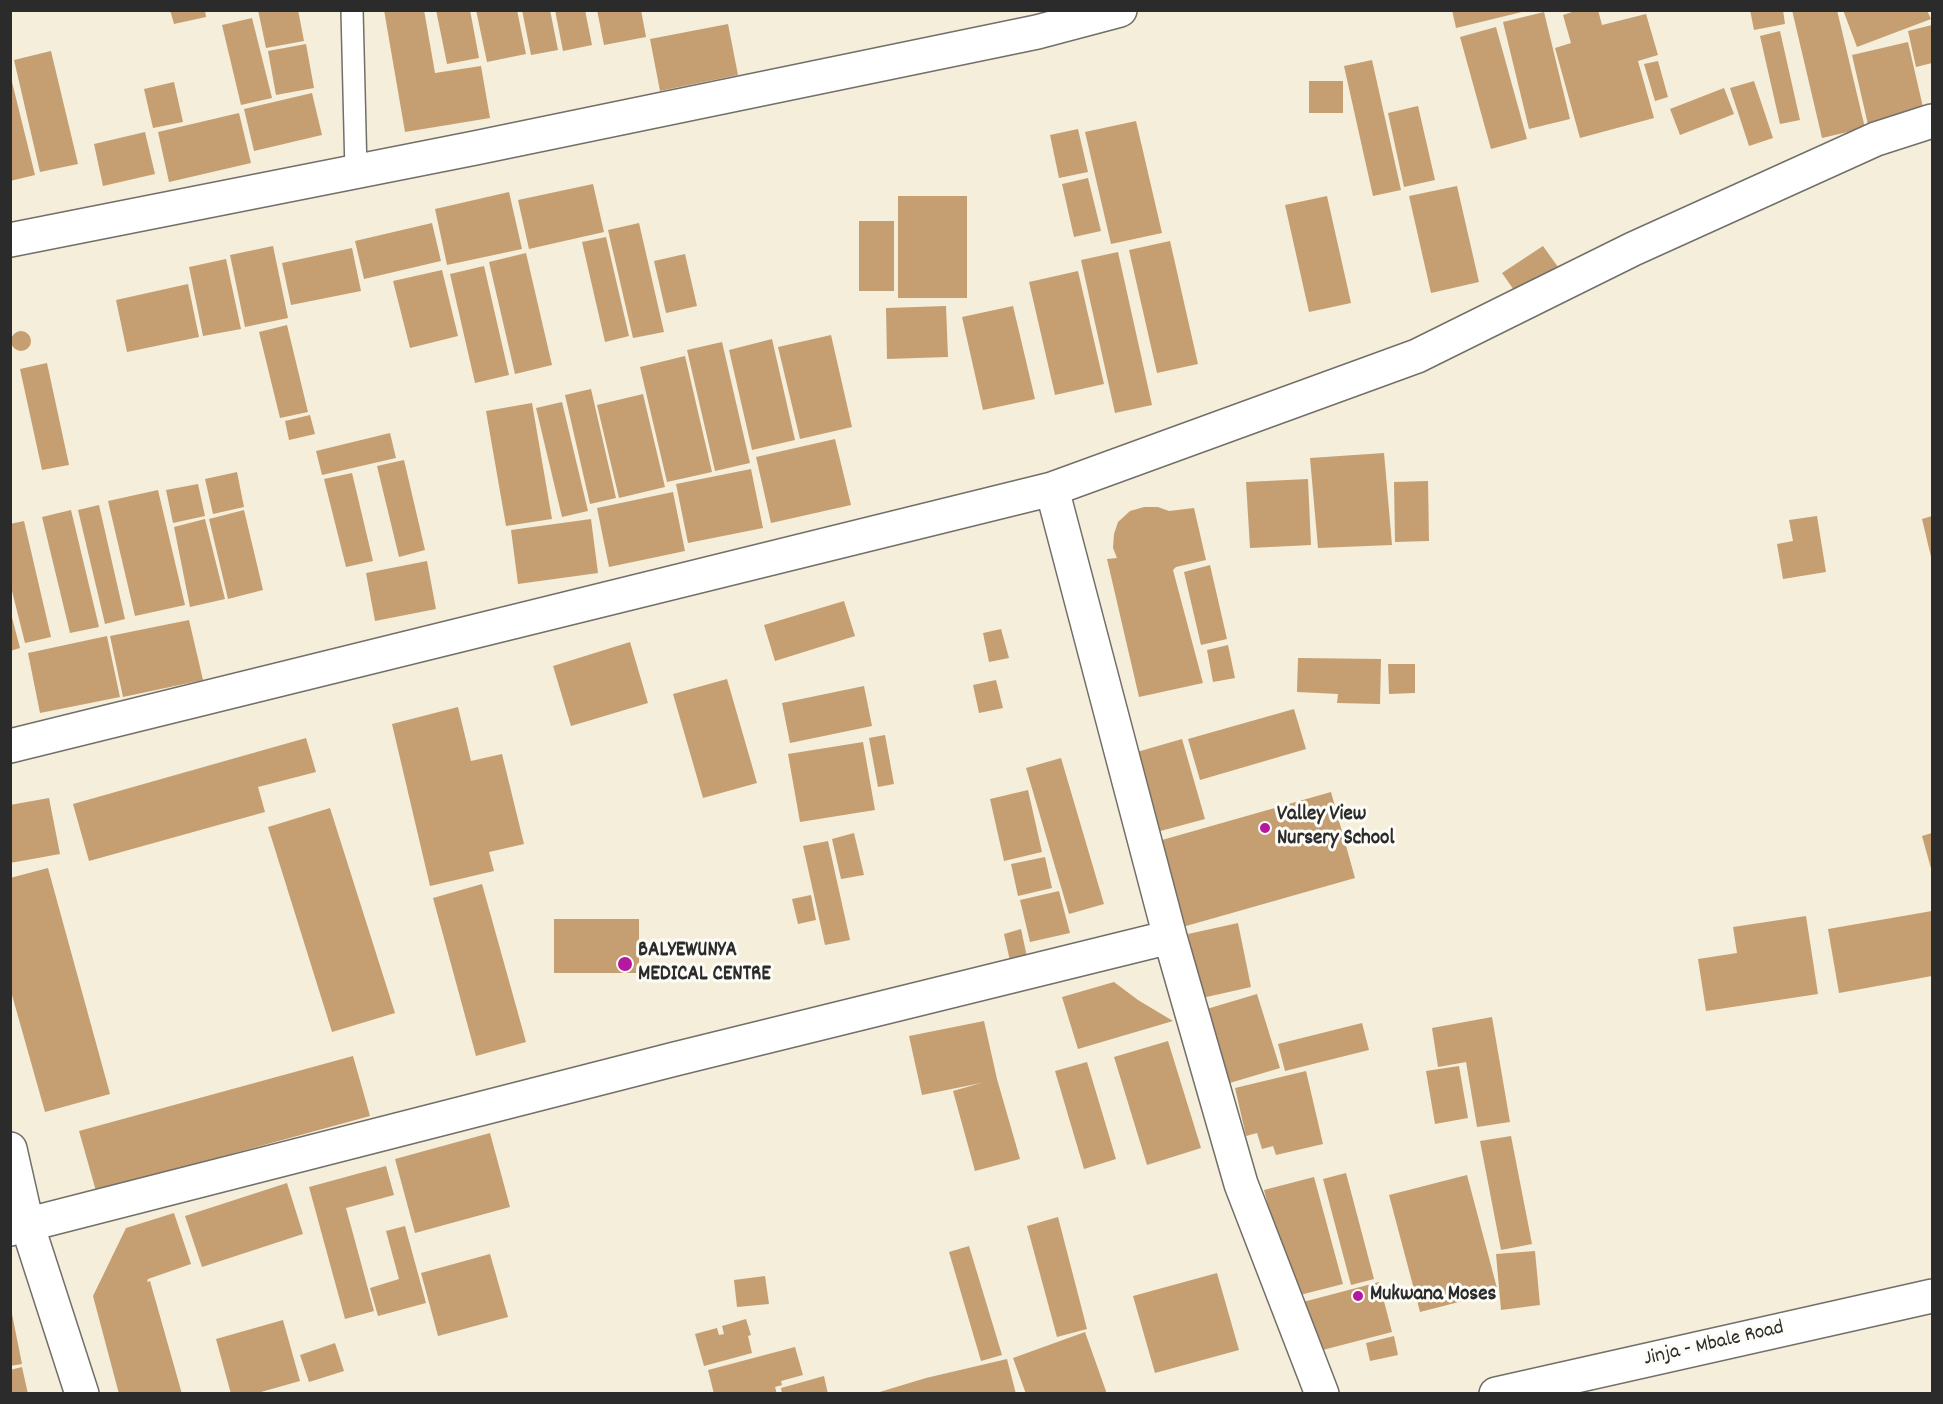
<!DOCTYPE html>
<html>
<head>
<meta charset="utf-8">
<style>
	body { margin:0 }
	#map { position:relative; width:1943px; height:1404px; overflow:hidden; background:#f5eedb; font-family:Dekko,sans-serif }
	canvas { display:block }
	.frame { position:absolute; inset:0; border:12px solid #2b2b2b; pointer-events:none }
</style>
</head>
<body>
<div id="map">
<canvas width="1943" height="1404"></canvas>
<div class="frame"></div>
</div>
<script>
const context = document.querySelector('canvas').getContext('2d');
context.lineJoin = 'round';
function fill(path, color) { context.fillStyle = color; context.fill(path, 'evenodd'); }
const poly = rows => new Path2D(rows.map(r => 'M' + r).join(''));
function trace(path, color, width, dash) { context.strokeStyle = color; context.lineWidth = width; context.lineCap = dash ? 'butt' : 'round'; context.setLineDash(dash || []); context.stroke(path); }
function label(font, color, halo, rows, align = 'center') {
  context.font = font + ' Dekko,sans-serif'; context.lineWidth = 6; context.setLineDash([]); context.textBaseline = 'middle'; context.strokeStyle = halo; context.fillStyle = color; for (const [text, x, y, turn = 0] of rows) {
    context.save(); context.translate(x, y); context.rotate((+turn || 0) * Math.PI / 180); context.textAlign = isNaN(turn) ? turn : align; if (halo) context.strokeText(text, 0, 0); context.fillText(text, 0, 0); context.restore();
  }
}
const building = poly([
	[170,10,205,10,206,17,174,24],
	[258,10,298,10,304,41,266,48],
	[384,10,424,10,435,73,481,66,490,118,405,132],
	[436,10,470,10,479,58,447,64],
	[476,10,517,10,526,54,487,62],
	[522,10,550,10,558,50,531,55],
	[555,10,585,10,592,45,563,51],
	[597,10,641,10,646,37,604,45],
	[1452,10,1526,10,1526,11,1456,28],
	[1578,10,1598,10,1602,25,1646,14,1658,55,1638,61,1654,118,1580,138,1555,48,1571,43,1563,15],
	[1750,10,1783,10,1785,24,1754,30],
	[1792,10,1837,10,1865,128,1822,138],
	[1843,10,1927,10,1931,19,1857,47],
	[1544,12,1570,119,1529,129,1503,22],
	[252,18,272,98,241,105,222,25],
	[728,24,738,75,660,91,650,39],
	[1932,25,1932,63,1916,67,1908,31],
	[1496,27,1527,139,1491,149,1460,37],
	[1780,31,1800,120,1780,124,1760,36],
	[1908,42,1925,116,1869,129,1852,55],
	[306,44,314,88,276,95,268,51],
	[51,51,78,164,40,172,14,60],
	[1372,60,1401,190,1373,196,1344,66],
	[1658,61,1668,97,1655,101,1644,64],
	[11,78,35,175,10,181,10,79],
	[1309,81,1343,81,1343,113,1309,113],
	[1754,81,1773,138,1749,146,1730,88],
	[174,82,183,122,153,128,144,89],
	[1724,88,1734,114,1680,135,1670,109],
	[312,93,322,135,254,151,244,109],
	[1418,106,1435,180,1404,187,1388,113],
	[239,113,251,163,169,182,158,132],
	[1136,121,1162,233,1111,244,1085,132],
	[1078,129,1088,172,1059,178,1050,135],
	[145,132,155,174,103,186,94,144],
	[1088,178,1101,231,1074,237,1062,184],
	[593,184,604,232,529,249,518,200],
	[1457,186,1479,282,1431,293,1409,196],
	[509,192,522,249,447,265,435,209],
	[898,196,967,196,967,298,898,298],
	[1327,196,1351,303,1309,312,1285,205],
	[859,221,894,221,894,291,859,291],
	[432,223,441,261,364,279,355,241],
	[639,223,664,332,633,338,608,230],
	[606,237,629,336,605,342,582,242],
	[1170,241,1198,364,1157,373,1129,250],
	[273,246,288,318,245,327,230,255],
	[1543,246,1563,274,1523,303,1502,273],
	[352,248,361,291,291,305,282,263],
	[1118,252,1152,405,1115,413,1081,260],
	[526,253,552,365,515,374,489,262],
	[685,254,697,306,666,313,654,261],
	[226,259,241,329,203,336,189,267],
	[484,266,509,375,475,383,450,274],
	[442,270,458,336,410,348,393,281],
	[1078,271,1104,384,1055,395,1029,282],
	[188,284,199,337,127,352,116,300],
	[946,306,948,357,887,359,886,308],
	[1013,306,1035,399,983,410,962,317],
	[287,325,308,412,280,418,259,332],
	'11 341a10 10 0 1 1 20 0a10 10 0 1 1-20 0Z',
	[831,335,852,427,800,439,778,347],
	[772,339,795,440,752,450,729,350],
	[722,342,750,463,715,471,687,350],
	[685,356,712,472,667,482,640,367],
	[47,363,69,465,42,470,20,369],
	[591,389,616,498,590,504,565,395],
	[643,394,665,487,619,498,597,405],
	[562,402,588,511,562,517,536,408],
	[532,403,552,519,506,526,486,411],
	[310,415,315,434,289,440,285,421],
	[390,433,396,458,322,475,316,451],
	[835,439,851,505,771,523,756,457],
	[1384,453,1392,545,1318,548,1310,458],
	[404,460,425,550,399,557,377,466],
	[751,469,763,528,688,543,676,484],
	[237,472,244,507,213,514,205,479],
	[352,473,373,561,346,567,324,479],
	[1308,479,1311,545,1250,548,1246,482],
	[1428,481,1429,541,1395,542,1394,482],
	[198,484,205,516,173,523,166,490],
	[158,490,185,605,135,616,108,501],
	[673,492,685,551,609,567,597,508],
	[99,505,125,619,105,624,78,510],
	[1144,507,1158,507,1169,511,1194,508,1206,560,1176,567,1173,570,1203,683,1139,697,1107,559,1117,558,1113,548,1114,534,1118,522,1130,511],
	[71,510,99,627,70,633,42,517],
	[244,510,263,590,228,599,209,519],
	[1817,516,1826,572,1783,579,1777,544,1793,541,1789,520],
	[1932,516,1932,561,1922,519],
	[205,519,225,599,190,607,174,527],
	[591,519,598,573,518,584,511,530],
	[24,521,51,637,25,643,10,583,10,524],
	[427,561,436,609,375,621,366,573],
	[1210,565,1227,639,1201,645,1184,572],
	[844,601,855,636,775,661,764,625],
	[10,610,20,648,10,651],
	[189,620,203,680,123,697,110,636],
	[1001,629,1009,658,989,662,983,633],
	[107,636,120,697,40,713,28,653],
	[630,642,648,703,571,726,553,666],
	[1228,645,1235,678,1213,682,1207,650],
	[1298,658,1381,659,1380,704,1337,703,1338,694,1297,692],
	[1388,664,1415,664,1415,693,1389,694],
	[727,679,757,783,703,798,673,694],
	[996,680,1003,708,979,713,973,685],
	[864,686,872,726,790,743,782,703],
	[458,707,471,761,502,754,524,844,489,852,494,871,430,886,392,724],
	[1294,709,1306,749,1200,780,1188,739],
	[885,735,894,784,878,787,869,738],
	[306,738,316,772,258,787,265,812,89,861,73,804],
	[1182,739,1205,819,1153,833,1130,754],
	[863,742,875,810,800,822,788,754],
	[1061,758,1104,904,1069,914,1026,768],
	[1028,790,1042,852,1004,861,990,799],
	[1331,792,1355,878,1179,928,1155,842],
	[49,798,60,854,10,863,10,805],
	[330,808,395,1013,332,1032,268,827],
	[854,833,864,875,841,879,832,839],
	[1932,833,1932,872,1922,836],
	[828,841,850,940,825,945,803,846],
	[1045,857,1052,888,1018,896,1011,864],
	[48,868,110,1094,45,1112,10,988,10,878],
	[482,884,526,1042,476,1056,433,898],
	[1059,891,1070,933,1030,942,1020,900],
	[811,895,816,920,798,924,792,899],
	[1932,911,1932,976,1839,993,1828,929],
	[1806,916,1818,994,1706,1011,1698,959,1737,953,1733,927],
	[554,919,639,919,639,973,554,973],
	[1238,923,1251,987,1202,998,1188,934],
	[1021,929,1027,957,1010,961,1004,934],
	[1114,982,1138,1000,1173,1021,1078,1049,1062,997],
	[1257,994,1280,1068,1223,1085,1200,1011],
	[1492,1017,1510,1122,1477,1127,1466,1062,1438,1067,1432,1028],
	[984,1021,997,1079,1020,1159,975,1171,953,1091,981,1083,922,1095,909,1036],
	[1362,1023,1369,1050,1285,1071,1278,1044],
	[1168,1041,1201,1148,1147,1165,1114,1057],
	[353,1056,370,1116,96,1191,79,1131],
	[1087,1062,1116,1159,1084,1169,1055,1071],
	[1459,1066,1468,1118,1435,1124,1426,1071],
	[1306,1071,1323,1144,1276,1155,1273,1146,1262,1149,1257,1133,1246,1136,1235,1088],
	[490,1133,510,1207,415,1233,395,1159],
	[1511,1136,1532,1244,1501,1250,1480,1141],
	[386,1166,394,1195,346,1208,374,1311,345,1319,309,1187],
	[1346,1173,1374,1279,1351,1285,1323,1179],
	[1467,1175,1498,1292,1420,1312,1389,1195],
	[1314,1177,1343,1284,1292,1297,1264,1190],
	[287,1183,303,1234,202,1267,185,1216],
	[174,1213,191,1264,148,1279,147,1282,150,1281,182,1394,119,1394,93,1296,126,1228],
	[1058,1217,1087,1329,1057,1337,1027,1226],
	[405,1226,426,1303,378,1316,370,1288,399,1279,386,1231],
	[969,1246,1002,1355,981,1361,949,1252],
	[1535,1251,1540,1305,1501,1310,1496,1254],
	[490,1254,508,1317,438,1336,421,1273],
	[1217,1273,1239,1350,1155,1373,1133,1296],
	[765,1276,769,1304,737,1307,734,1280],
	[1379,1282,1392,1332,1315,1352,1303,1302],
	[10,1304,22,1364,10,1366],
	[746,1319,751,1335,748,1336,752,1353,704,1366,695,1334,717,1328,719,1335,724,1334,722,1326],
	[283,1320,300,1381,254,1394,231,1394,216,1339],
	[1085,1332,1107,1394,1026,1394,1013,1358],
	[1394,1336,1398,1355,1370,1361,1366,1343],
	[335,1343,344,1371,309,1382,300,1355],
	[795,1347,803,1375,781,1381,782,1385,775,1387,777,1394,714,1394,708,1370],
	[1007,1359,1016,1394,873,1394,926,1378],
	[22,1367,28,1394,10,1394,10,1370],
	[824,1376,828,1394,782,1394,781,1388]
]);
const service = poly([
	[352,10,356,172]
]);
const minor = poly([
	[10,240,475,148,1037,32,1120,10],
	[1052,489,1417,356,1633,249,1876,139,1932,121],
	[10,746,1052,489,1170,937,1241,1184,1322,1394],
	[10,1149,27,1224,82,1394],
	[10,1229,675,1059,1170,937]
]);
const primary = poly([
	[1496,1394,1932,1296]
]);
const markers = [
	[1265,828,6,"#b5179e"],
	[625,964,8,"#b5179e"],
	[1358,1296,6,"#b5179e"]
];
const poiNames = [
	["Valley View",1277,816],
	["Nursery School",1277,840],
	["BALYEWUNYA",638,952],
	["MEDICAL CENTRE",638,976],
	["Mukwana Moses",1370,1296]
];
const streetNames = [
	["Jinja - Mbale Road",1714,1345,-13]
];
fill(building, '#c59f71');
trace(service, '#726f69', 24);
trace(minor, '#726f69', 36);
trace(primary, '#726f69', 36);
trace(service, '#fff', 21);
trace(minor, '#fff', 33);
trace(primary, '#fff', 33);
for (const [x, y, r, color] of markers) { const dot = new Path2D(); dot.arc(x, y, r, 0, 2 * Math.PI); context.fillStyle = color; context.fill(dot); trace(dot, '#fdfcf7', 2); }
label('bold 21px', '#2b2b2b', '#fdfcf7', poiNames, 'left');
label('21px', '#2b2b2b', '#fdfcf7', streetNames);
</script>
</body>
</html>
